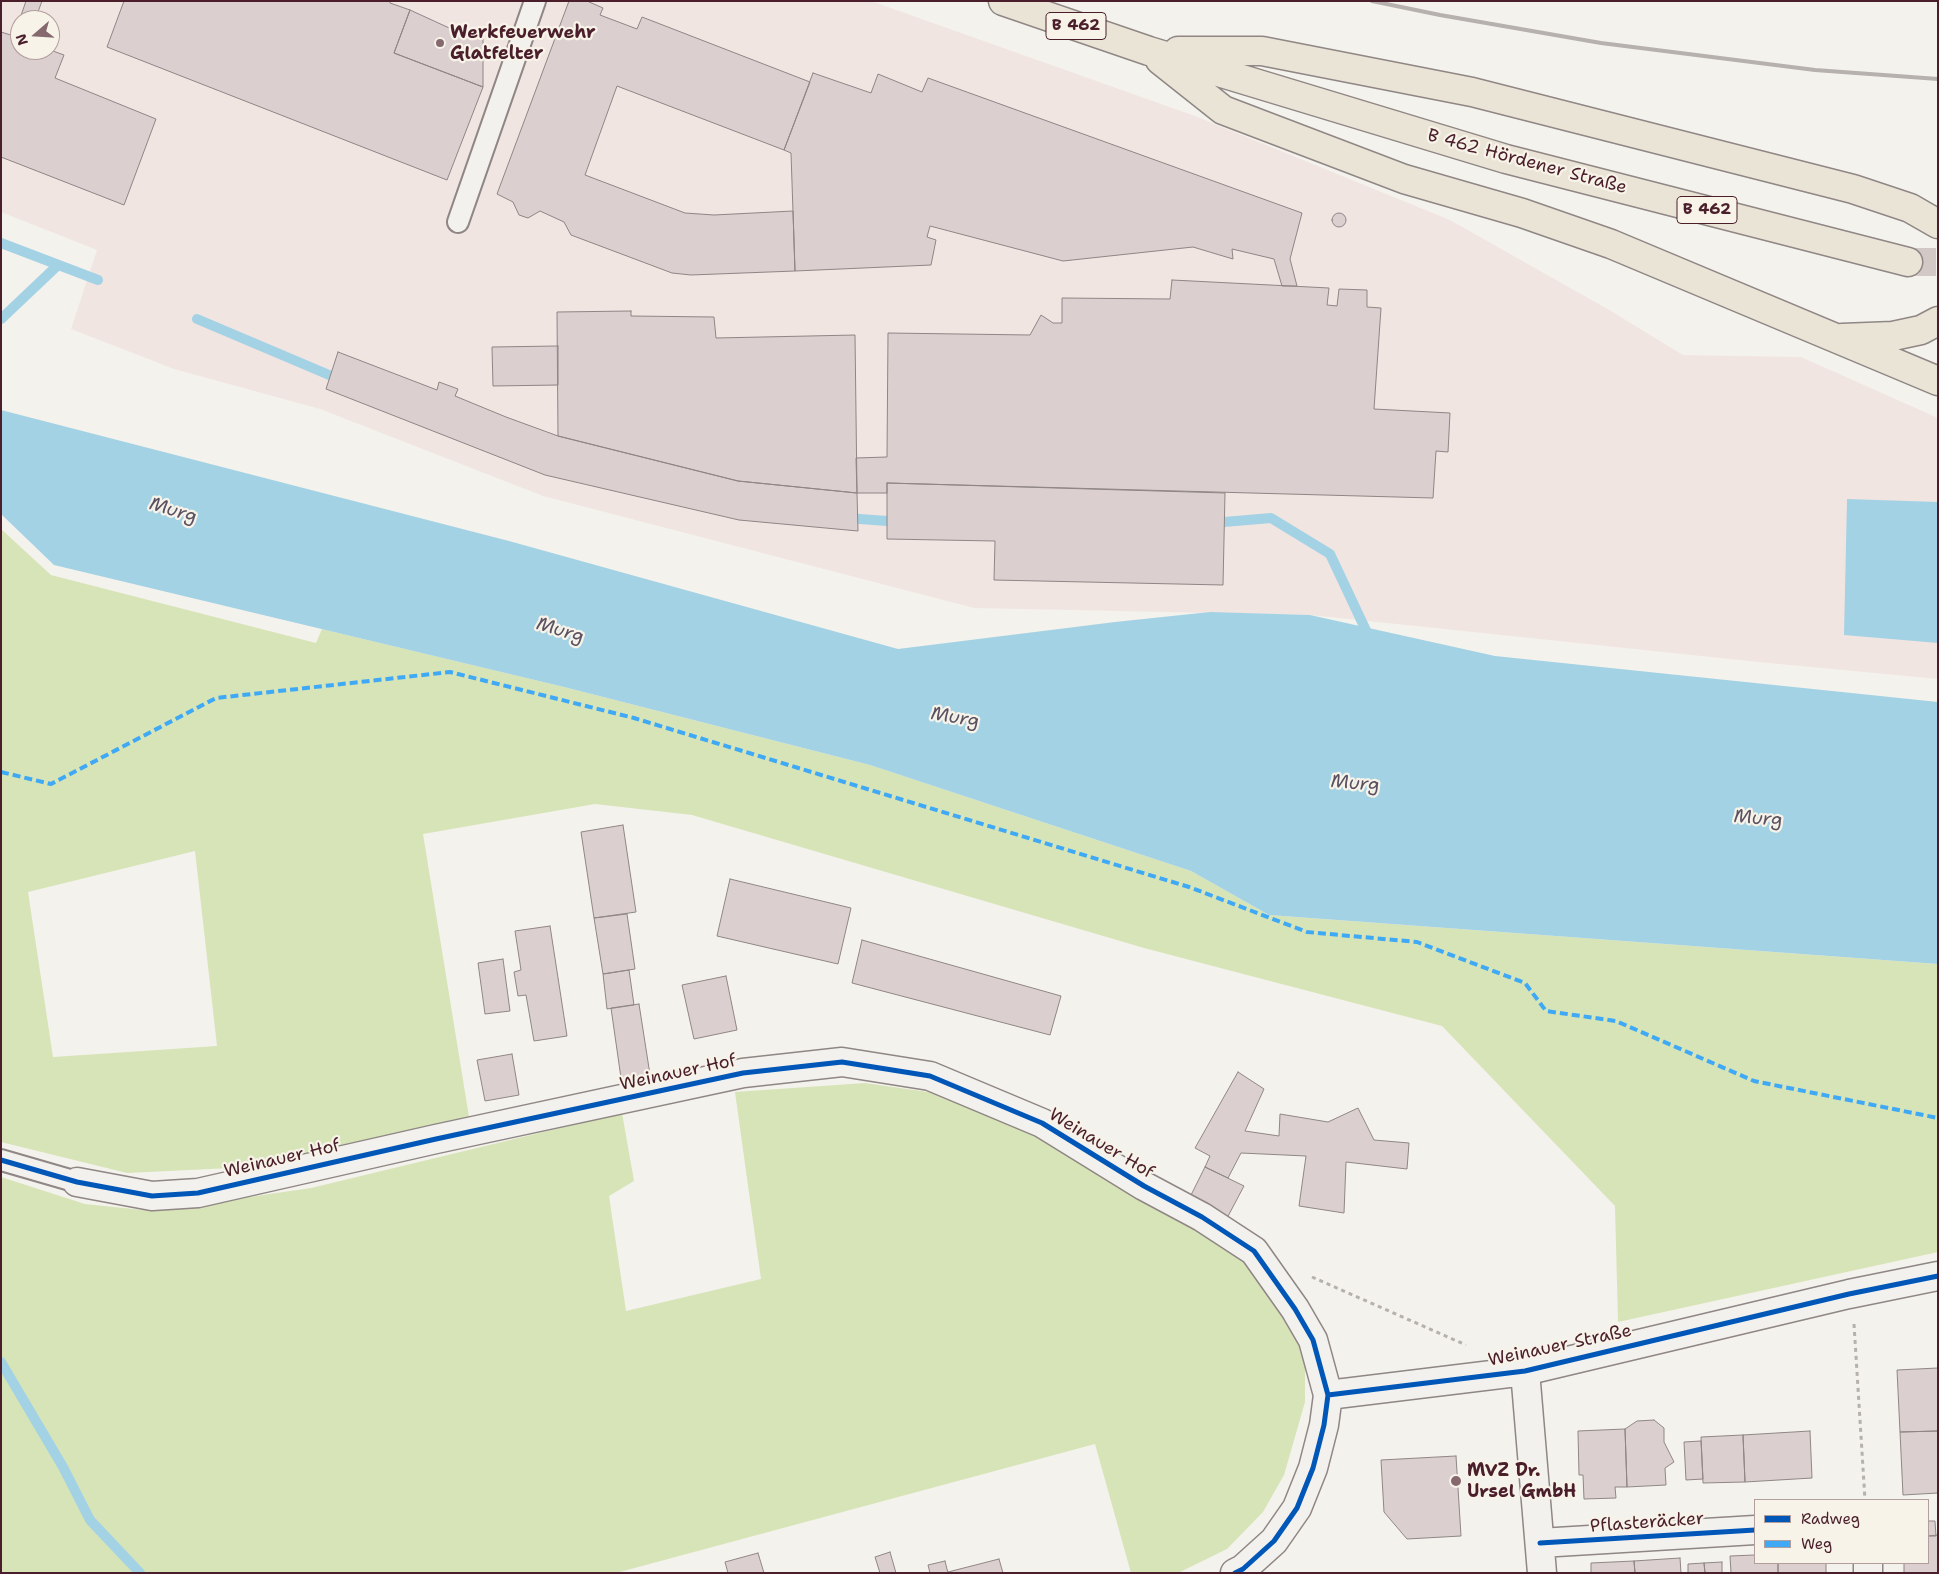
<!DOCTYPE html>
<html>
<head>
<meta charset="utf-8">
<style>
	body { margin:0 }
	#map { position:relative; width:1939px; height:1574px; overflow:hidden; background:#f4f2ec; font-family:"Shantell Sans",sans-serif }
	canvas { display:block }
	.frame { position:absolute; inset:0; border:2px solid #4a1f2b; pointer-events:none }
	.legend { position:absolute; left:1754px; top:1499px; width:175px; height:65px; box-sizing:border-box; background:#f7f3e8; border:1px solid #b29e9c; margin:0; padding:6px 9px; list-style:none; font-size:15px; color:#4a1f2b }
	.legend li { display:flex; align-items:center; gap:10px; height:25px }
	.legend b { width:25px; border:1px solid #b29e9c }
	.north { position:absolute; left:10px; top:10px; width:50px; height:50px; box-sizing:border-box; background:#f7f3e8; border:1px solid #b29e9c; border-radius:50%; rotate:251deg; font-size:14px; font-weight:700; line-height:20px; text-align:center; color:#4a1f2b }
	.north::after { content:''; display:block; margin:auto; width:18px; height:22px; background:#86696f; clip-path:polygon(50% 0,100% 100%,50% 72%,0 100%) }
</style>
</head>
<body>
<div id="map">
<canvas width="1939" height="1574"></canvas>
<div class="frame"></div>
<ul class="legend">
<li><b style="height:6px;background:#0057b8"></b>Radweg</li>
<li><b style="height:6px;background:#3fa9f5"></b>Weg</li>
</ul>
<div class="north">N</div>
</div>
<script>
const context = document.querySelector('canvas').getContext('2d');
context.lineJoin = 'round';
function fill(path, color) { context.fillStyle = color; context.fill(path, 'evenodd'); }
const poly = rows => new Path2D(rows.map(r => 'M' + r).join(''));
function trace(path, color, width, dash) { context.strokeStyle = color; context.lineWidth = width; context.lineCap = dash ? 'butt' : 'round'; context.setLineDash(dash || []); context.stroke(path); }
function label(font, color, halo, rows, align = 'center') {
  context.font = font + ' "Shantell Sans",sans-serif'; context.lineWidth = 4.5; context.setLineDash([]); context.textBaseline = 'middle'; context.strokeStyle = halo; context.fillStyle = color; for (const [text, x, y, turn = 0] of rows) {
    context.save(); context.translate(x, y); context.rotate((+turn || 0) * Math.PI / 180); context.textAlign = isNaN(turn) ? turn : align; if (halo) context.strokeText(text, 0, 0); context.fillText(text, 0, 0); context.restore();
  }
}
const built = poly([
	[1,1,871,1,1195,116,1450,220,1611,311,1683,355,1801,357,1938,418,1938,679,1758,662,1311,615,974,608,543,496,320,409,174,369,71,329,97,250,1,212],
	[20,20,50,20,50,50,20,50]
]);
const green = poly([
	[1,529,51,575,316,643,322,629,564,687,870,765,1191,871,1269,915,1938,964,1938,1252,1618,1322,1615,1206,1442,1026,1144,948,692,815,595,804,423,834,470,1123,231,1168,127,1173,1,1142],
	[195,851,217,1046,53,1057,28,892],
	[865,1083,942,1094,1061,1147,1234,1250,1269,1290,1305,1357,1305,1402,1284,1475,1263,1512,1227,1549,1178,1573,1131,1573,1095,1444,616,1573,1,1573,1,1177,85,1204,153,1211,311,1188,622,1113,634,1181,609,1196,626,1311,761,1279,735,1092]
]);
const water = poly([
	[1,410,509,541,898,649,1115,622,1210,612,1310,615,1495,656,1938,702,1938,964,1269,915,1191,871,870,765,564,687,54,565,1,514],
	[1847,499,1938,502,1938,643,1844,635]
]);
const stream = poly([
	[1,243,98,280],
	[1,319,58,265],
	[197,319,341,380],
	[846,518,887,521],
	[1224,522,1271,518,1330,554,1370,639],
	[1,1362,63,1467,90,1520,140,1573]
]);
const building = poly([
	[26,1,42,1,35,20,20,20,20,50,50,50,64,55,55,78,156,119,124,205,1,157,1,32,14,36,26,1],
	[124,1,390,1,390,3,410,10,394,53,483,87,447,180,107,47,124,1],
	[569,1,587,1,603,8,600,15,637,29,642,17,810,82,784,150,617,86,585,175,685,213,714,215,793,211,795,271,691,275,672,273,571,235,564,222,540,211,528,218,519,215,513,202,497,194,569,1],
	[410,10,458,32,464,32,481,29,483,33,483,87,394,53,410,10],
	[813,73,871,93,878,74,922,92,928,78,1302,213,1290,259,1297,286,1282,286,1274,259,1232,249,1233,259,1193,247,1063,261,930,226,927,237,936,240,931,265,795,271,791,153,784,150,813,73],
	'1332 220a7 7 0 1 1 14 0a7 7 0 1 1-14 0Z',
	[1172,280,1329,288,1327,305,1337,306,1339,289,1367,290,1367,307,1381,308,1374,409,1450,413,1448,452,1436,451,1433,498,887,483,887,493,857,493,856,458,887,457,888,333,1030,335,1041,315,1053,323,1062,323,1062,298,1170,299,1172,280],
	[631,311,631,316,714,317,716,338,855,335,857,493,738,481,558,436,557,312,631,311],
	[558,346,558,385,493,386,492,347,558,346],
	[338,352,437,390,439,382,458,389,455,396,506,417,558,436,738,481,857,493,858,531,739,520,545,475,326,389,338,352],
	[887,483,1225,493,1223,585,994,580,995,541,887,539,887,483],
	[623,825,636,912,594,918,581,832,623,825],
	[730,879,851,908,838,964,717,936,730,879],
	[627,914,635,969,603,974,594,918,627,914],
	[550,926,567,1036,534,1041,526,995,518,996,514,972,521,970,515,931,550,926],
	[862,940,1061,996,1050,1035,852,983,862,940],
	[503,959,510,1011,485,1014,478,963,503,959],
	[629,970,634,1005,607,1009,603,974,629,970],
	[726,976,737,1030,694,1039,682,985,726,976],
	[639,1004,651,1081,622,1085,611,1008,639,1004],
	[512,1054,519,1095,485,1101,477,1060,512,1054],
	[1238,1072,1264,1089,1245,1131,1279,1136,1280,1114,1328,1122,1358,1108,1374,1140,1409,1143,1407,1169,1346,1162,1344,1213,1299,1206,1306,1156,1241,1153,1228,1178,1205,1167,1210,1156,1195,1148,1238,1072],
	[1205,1167,1244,1186,1226,1220,1188,1201,1205,1167],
	[1938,1368,1938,1431,1900,1432,1897,1370,1938,1368],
	[1654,1420,1664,1428,1664,1442,1674,1462,1665,1468,1666,1485,1627,1487,1625,1429,1637,1421,1654,1420],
	[1625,1429,1627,1487,1615,1487,1616,1498,1584,1499,1583,1475,1579,1475,1578,1431,1625,1429],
	[1810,1431,1812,1478,1745,1482,1743,1435,1810,1431],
	[1938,1431,1938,1493,1903,1495,1900,1432,1938,1431],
	[1743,1435,1745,1482,1703,1483,1701,1437,1743,1435],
	[1701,1441,1703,1479,1686,1480,1684,1442,1701,1441],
	[1456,1456,1461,1536,1407,1539,1384,1512,1381,1460,1456,1456],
	[1928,1521,1935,1521,1936,1536,1928,1536,1928,1521],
	[1938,1535,1938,1573,1904,1573,1904,1563,1928,1563,1928,1536,1938,1535],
	[890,1552,896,1573,880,1573,875,1557,890,1552],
	[758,1553,764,1573,728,1573,725,1562,758,1553],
	[1755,1555,1755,1563,1778,1563,1778,1573,1731,1573,1730,1556,1755,1555],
	[1680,1558,1681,1573,1635,1573,1634,1561,1680,1558],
	[999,1559,1003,1573,948,1573,948,1572,999,1559],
	[945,1561,948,1573,930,1573,928,1565,945,1561],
	[1634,1561,1635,1573,1591,1573,1591,1563,1634,1561],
	[1722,1562,1722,1573,1705,1573,1704,1563,1722,1562],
	[1704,1563,1705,1573,1688,1573,1688,1564,1704,1563],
	[1778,1563,1826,1563,1826,1573,1778,1573,1778,1563]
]);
const primaryTunnel = poly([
	[1908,262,1938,262]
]);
const path = poly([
	[1312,1277,1466,1345],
	[1854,1324,1865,1500]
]);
const lane = poly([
	[458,222,535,1],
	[1,1160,77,1182]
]);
const street = poly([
	[77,1182,152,1196,198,1193,436,1139,743,1073,842,1062,930,1076,1042,1123,1144,1186,1202,1217,1254,1251,1295,1309,1313,1340,1328,1395,1324,1425,1313,1468,1297,1508,1274,1541,1243,1569,1235,1573],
	[1525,1371,1542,1573],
	[1328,1395,1525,1371,1849,1294,1938,1276],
	[1540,1543,1755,1530],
	[1868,1563,1868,1573]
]);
const primary = poly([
	[1003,1,1149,51,1506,159,1908,262],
	[1178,51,1262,51,1472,92,1853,189,1910,208,1938,224],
	[1160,60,1223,110,1404,179,1522,213,1611,244,1938,381],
	[1842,338,1893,336,1921,330,1938,321]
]);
const rail = poly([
	[1372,1,1440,15,1601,43,1815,70,1938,79]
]);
const quiet = poly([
	[1,772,51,784,216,698,450,672,634,718,1189,887,1307,932,1417,942,1525,983,1546,1011,1616,1021,1754,1081,1938,1118]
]);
const cycleway = poly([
	[1,1160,77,1182,152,1196,198,1193,436,1139,743,1073,842,1062,930,1076,1042,1123,1144,1186,1202,1217,1254,1251,1295,1309,1313,1340,1328,1395,1324,1425,1313,1468,1297,1508,1274,1541,1243,1569,1235,1573],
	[1328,1395,1525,1371,1849,1294,1938,1276],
	[1540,1543,1755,1530]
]);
const markers = [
	[440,43,5,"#86696f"],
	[1456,1481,6,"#86696f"]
];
const shields = [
	[1076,26,60],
	[1707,210,60]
];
const shieldNames = [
	["B 462",1076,26],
	["B 462",1707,210]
];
const poiNames = [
	["Werkfeuerwehr",450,33],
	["Glatfelter",450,54],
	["MVZ Dr.",1467,1471],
	["Ursel GmbH",1467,1492]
];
const streetNames = [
	["B 462 Hördener Straße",1527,162,15],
	["Weinauer Hof",678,1073,-12],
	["Weinauer Hof",1101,1144,31],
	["Weinauer Hof",282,1159,-13],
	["Weinauer Straße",1560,1346,-12],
	["Pflasteräcker",1647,1523,-4]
];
const waterNames = [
	["Murg",173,511,17],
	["Murg",560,631,17],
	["Murg",955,718,10],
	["Murg",1355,784,5],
	["Murg",1758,819,5]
];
fill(built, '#f1e5e2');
fill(green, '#d7e4b8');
fill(water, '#a4d2e5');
trace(stream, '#a4d2e5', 10);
fill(building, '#dbcfd0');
trace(building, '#8f8685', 1);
trace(primaryTunnel, '#d2c8c5', 28, [28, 14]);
trace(lane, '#8f8685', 24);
trace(street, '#8f8685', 31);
trace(primary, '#8f8685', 31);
trace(path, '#b6b0ae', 3, [4, 4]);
trace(lane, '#f2f1ed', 20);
trace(street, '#f2f1ed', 28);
trace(primary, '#e9e4d6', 28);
trace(rail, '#b6b0ae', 4);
trace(quiet, '#3fa9f5', 4, [8, 4]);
trace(cycleway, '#0057b8', 5);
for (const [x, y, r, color] of markers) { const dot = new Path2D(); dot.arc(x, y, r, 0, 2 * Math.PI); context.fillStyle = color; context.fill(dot); trace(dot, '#f7f3e8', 2); }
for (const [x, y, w] of shields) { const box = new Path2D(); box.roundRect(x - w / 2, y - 13.5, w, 27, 4); context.fillStyle = '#f7f3e8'; context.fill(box); trace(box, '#4a1f2b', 1); }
label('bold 16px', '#4a1f2b', null, shieldNames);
label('bold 18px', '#4a1f2b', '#f7f3e8', poiNames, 'left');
label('18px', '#4a1f2b', '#f7f3e8', streetNames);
label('italic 19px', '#5a5162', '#f7f3e8', waterNames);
</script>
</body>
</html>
